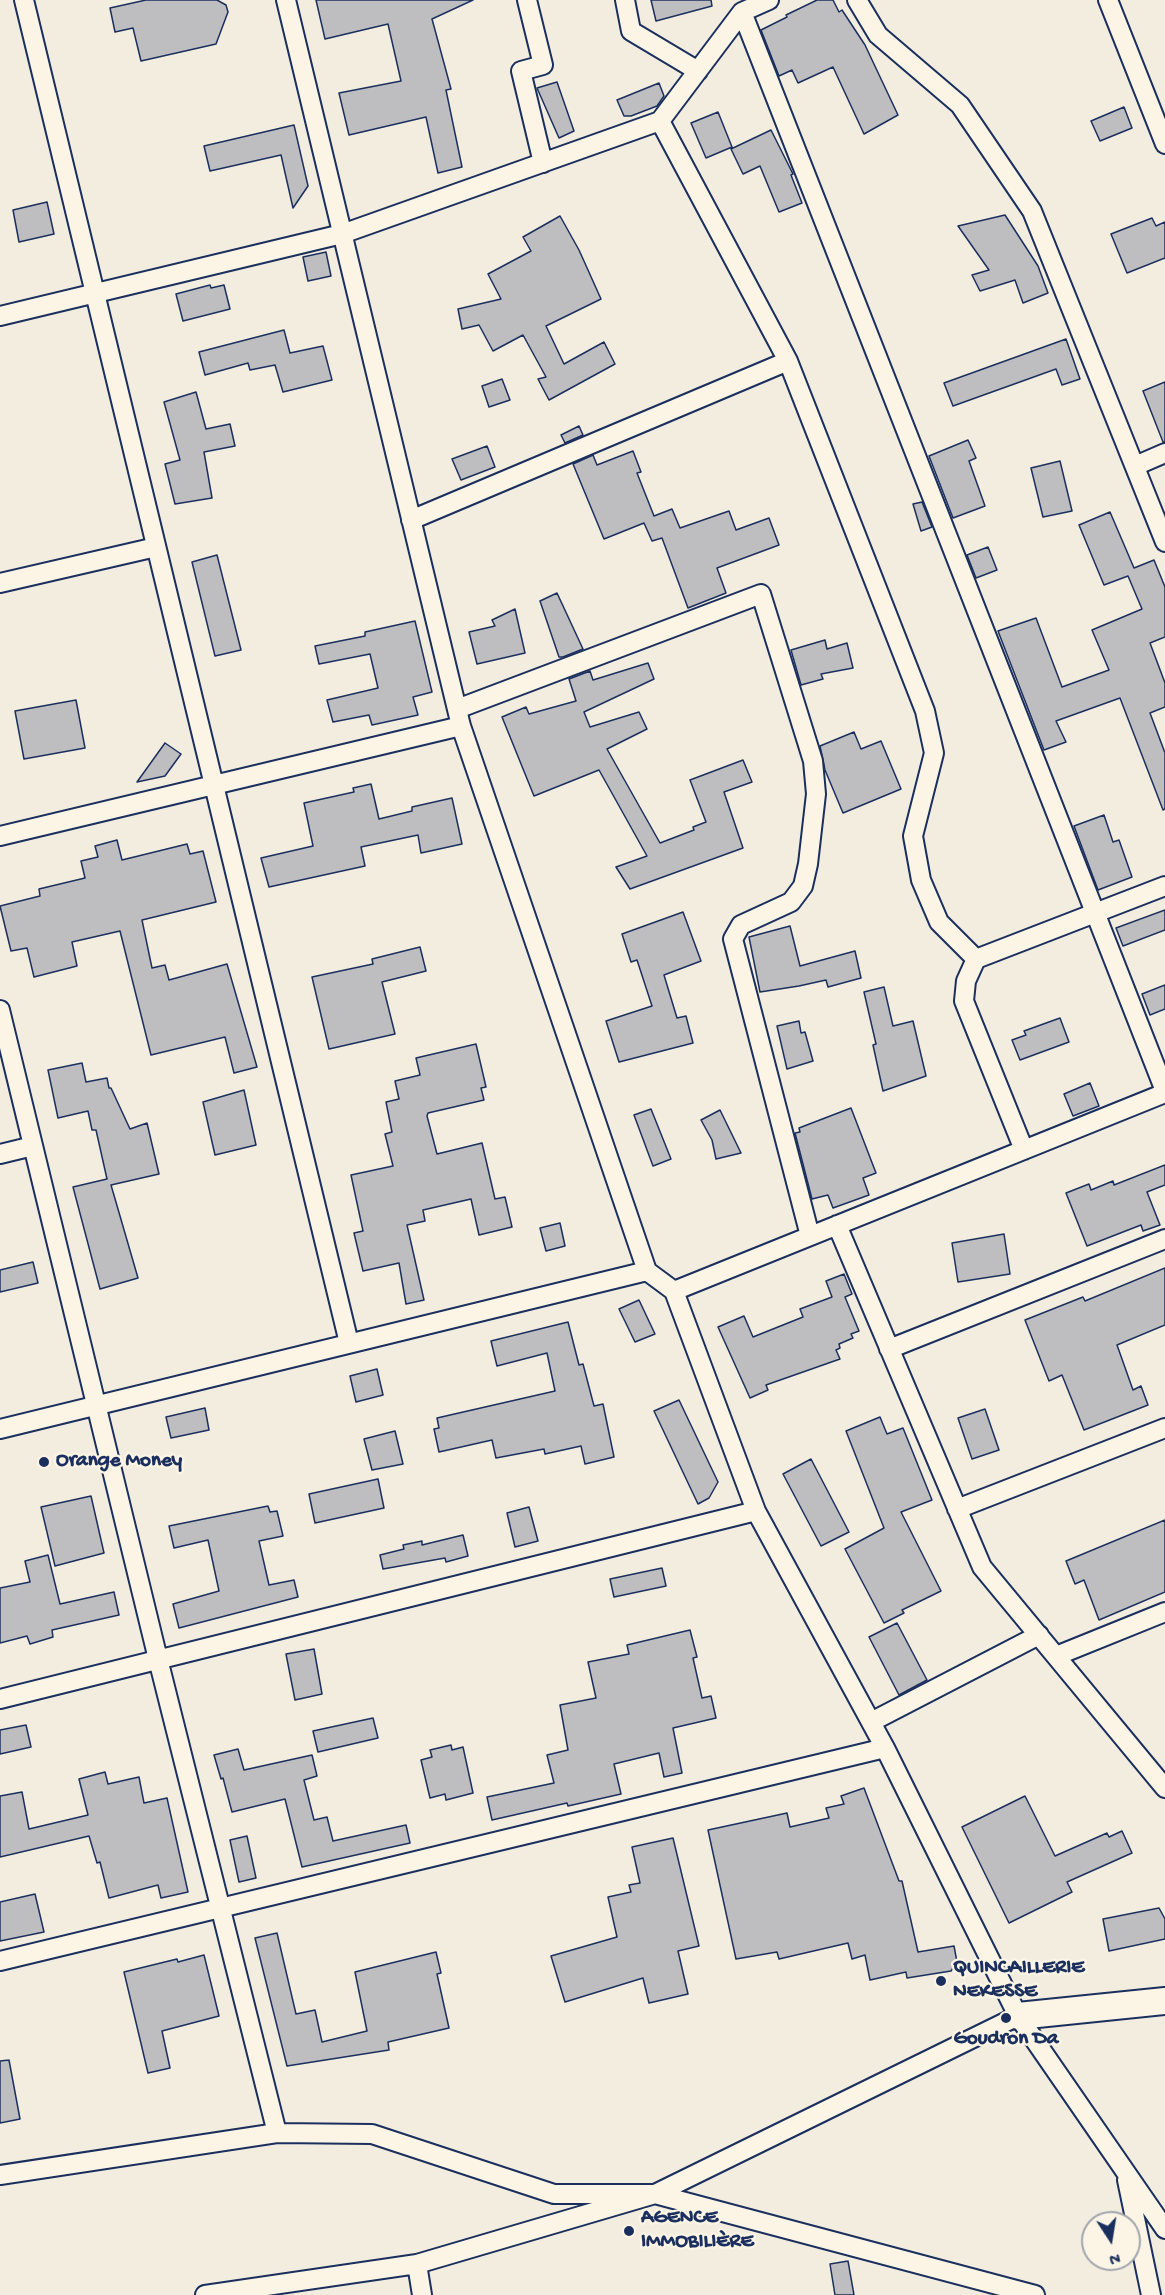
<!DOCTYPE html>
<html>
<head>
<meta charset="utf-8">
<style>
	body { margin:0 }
	#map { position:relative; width:1165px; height:2295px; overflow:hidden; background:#f3ede0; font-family:"Gochi Hand",sans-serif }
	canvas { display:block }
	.north { position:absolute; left:1081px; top:2211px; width:60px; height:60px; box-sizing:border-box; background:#fcf5e5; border:2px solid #a2a6af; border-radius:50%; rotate:168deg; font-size:16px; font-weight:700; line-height:24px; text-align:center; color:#1b2f5e }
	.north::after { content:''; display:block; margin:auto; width:21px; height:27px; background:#1b2f5e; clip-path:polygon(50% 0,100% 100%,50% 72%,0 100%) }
</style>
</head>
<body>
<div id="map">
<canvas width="1165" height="2295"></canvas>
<div class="north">N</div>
</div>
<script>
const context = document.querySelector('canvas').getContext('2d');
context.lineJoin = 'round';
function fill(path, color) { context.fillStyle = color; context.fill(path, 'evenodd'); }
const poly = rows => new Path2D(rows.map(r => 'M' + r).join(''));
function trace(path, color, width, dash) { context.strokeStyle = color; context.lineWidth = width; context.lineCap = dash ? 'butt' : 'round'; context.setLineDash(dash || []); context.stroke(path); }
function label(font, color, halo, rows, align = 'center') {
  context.font = font + ' "Gochi Hand",sans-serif'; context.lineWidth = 4.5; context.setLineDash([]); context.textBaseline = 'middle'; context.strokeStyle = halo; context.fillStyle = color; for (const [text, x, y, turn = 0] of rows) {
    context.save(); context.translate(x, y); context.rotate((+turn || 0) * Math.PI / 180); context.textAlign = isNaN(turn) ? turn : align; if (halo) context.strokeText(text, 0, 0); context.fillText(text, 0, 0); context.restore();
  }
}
const building = poly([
	[146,0,217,0,226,5,228,12,216,44,141,61,133,28,115,32,110,8,146,0],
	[316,0,473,0,432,19,451,89,446,90,462,167,438,173,426,117,349,135,339,93,401,81,388,24,325,39,316,0],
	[651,0,711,0,712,6,656,21,651,0],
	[817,0,833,0,839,12,842,10,865,45,898,115,864,134,833,67,798,83,792,70,779,76,761,30,787,17,786,15,817,0],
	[557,82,574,131,559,138,537,88,557,82],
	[659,83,664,96,657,106,631,116,624,116,617,100,659,83],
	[1124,107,1132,128,1100,141,1091,121,1124,107],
	[718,112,732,147,706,158,691,123,718,112],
	[294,125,308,186,293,208,281,155,210,171,204,146,294,125],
	[771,130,793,174,791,175,802,203,779,212,760,166,743,174,731,149,771,130],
	[47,202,54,234,19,242,13,210,47,202],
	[1005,215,1038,266,1048,293,1023,303,1015,280,980,291,972,275,989,270,958,226,1005,215],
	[560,216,579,250,601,299,546,326,564,364,604,342,615,364,549,400,538,379,546,377,523,335,493,351,479,325,462,329,458,309,501,299,488,274,531,251,523,237,560,216],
	[1152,218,1156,226,1165,222,1165,258,1127,273,1111,234,1152,218],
	[326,252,331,276,308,281,303,257,326,252],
	[210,285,211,288,224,285,230,309,183,321,176,294,210,285],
	[284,330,290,353,323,346,332,380,283,392,275,365,250,370,248,363,205,375,199,352,284,330],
	[1066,339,1080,379,1062,385,1056,369,953,406,944,383,1066,339],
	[502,379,510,400,489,407,482,386,502,379],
	[1165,382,1165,442,1163,442,1143,391,1165,382],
	[196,392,206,429,230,424,235,446,204,452,212,498,175,504,165,464,180,460,164,402,196,392],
	[579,426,583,435,565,443,561,435,579,426],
	[968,440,976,458,969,461,985,506,953,518,929,456,968,440],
	[487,446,495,467,461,480,452,459,487,446],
	[633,451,641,472,637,473,654,516,672,509,680,528,729,511,736,530,769,518,779,545,717,568,726,593,688,608,662,538,652,541,644,523,604,539,573,464,593,455,597,465,633,451],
	[1060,461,1072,511,1043,517,1031,468,1060,461],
	[922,502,932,527,921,531,913,504,922,502],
	[1110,512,1134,568,1154,560,1165,587,1165,637,1150,643,1165,683,1165,707,1150,713,1165,753,1165,809,1163,810,1120,698,1056,721,1066,742,1044,750,998,631,1036,618,1062,687,1109,670,1092,630,1142,609,1128,576,1104,585,1079,525,1110,512],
	[988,547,997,570,976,578,967,555,988,547],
	[217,555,241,650,215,656,192,562,217,555],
	[557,593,583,649,563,657,559,657,540,601,557,593],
	[515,609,525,653,477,664,469,632,495,626,492,620,515,609],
	[415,621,432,692,413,697,418,715,372,725,369,715,333,722,327,700,378,688,370,654,319,664,315,646,365,636,365,632,415,621],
	[825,640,827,649,847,643,853,668,821,674,823,679,801,685,791,650,825,640],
	[648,663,654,679,584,712,590,727,639,712,647,729,607,749,660,843,694,830,693,827,706,822,690,780,743,760,752,782,724,792,743,848,630,889,616,867,647,856,599,770,534,796,502,717,526,707,529,714,576,701,569,679,590,671,593,680,648,663],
	[76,700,85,748,24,759,15,711,76,700],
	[854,732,861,749,881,741,901,789,843,813,825,770,820,746,854,732],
	[165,743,181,754,165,776,137,782,165,743],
	[371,784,379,819,412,811,412,807,452,798,462,844,421,853,418,835,361,847,365,866,269,887,261,858,313,846,304,803,354,792,353,788,371,784],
	[1104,815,1113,842,1119,840,1132,877,1098,890,1074,826,1104,815],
	[117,840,122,860,187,844,190,854,203,851,216,902,142,920,152,968,165,965,169,980,227,964,257,1067,234,1073,225,1037,151,1055,120,931,72,942,77,966,34,977,27,948,11,951,0,906,40,896,39,889,85,878,81,861,98,857,95,846,117,840],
	[1165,910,1165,930,1123,946,1116,928,1165,910],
	[683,912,701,961,664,975,677,1018,686,1016,693,1043,619,1062,606,1021,652,1006,637,960,631,962,622,934,683,912],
	[790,926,800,966,855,951,861,978,828,987,826,980,799,986,760,992,749,937,790,926],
	[420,947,426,971,382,982,395,1034,329,1049,312,977,373,964,372,959,420,947],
	[1165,985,1165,1009,1150,1015,1142,994,1165,985],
	[884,987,893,1026,913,1021,926,1076,883,1091,873,1045,876,1044,864,992,884,987],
	[1060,1018,1069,1042,1020,1060,1012,1040,1026,1035,1024,1031,1060,1018],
	[799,1021,801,1033,805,1032,813,1061,787,1069,777,1026,799,1021],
	[476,1044,486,1087,481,1088,484,1100,428,1113,427,1116,437,1154,482,1143,495,1199,505,1197,512,1227,479,1235,471,1199,423,1210,425,1221,407,1225,424,1300,406,1304,399,1263,363,1271,354,1233,363,1231,351,1175,393,1166,385,1134,392,1132,386,1102,399,1099,395,1081,420,1075,416,1058,476,1044],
	[82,1063,86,1082,107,1078,109,1088,111,1088,130,1129,147,1123,159,1174,111,1185,138,1278,100,1289,73,1187,107,1179,96,1130,92,1130,88,1111,58,1118,48,1070,82,1063],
	[1090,1083,1099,1106,1073,1116,1064,1094,1090,1083],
	[244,1090,256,1145,215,1155,203,1102,244,1090],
	[851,1108,876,1173,863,1178,869,1195,833,1208,828,1195,812,1199,795,1133,800,1132,799,1128,851,1108],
	[651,1109,671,1159,653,1166,634,1115,651,1109],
	[720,1110,741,1153,716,1159,712,1140,701,1120,720,1110],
	[1165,1165,1165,1185,1147,1192,1160,1225,1143,1231,1141,1225,1087,1246,1066,1193,1089,1184,1091,1190,1113,1181,1114,1185,1165,1165],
	[560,1223,565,1246,546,1251,540,1228,560,1223],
	[1004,1234,1010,1274,958,1282,952,1243,1004,1234],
	[33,1262,38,1283,0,1292,0,1270,33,1262],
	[1165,1268,1165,1325,1117,1345,1133,1390,1141,1386,1148,1405,1084,1430,1062,1375,1049,1381,1025,1320,1083,1297,1085,1301,1165,1268],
	[844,1274,852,1294,845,1297,859,1331,851,1334,853,1338,839,1344,840,1348,836,1350,840,1359,766,1385,768,1390,750,1398,718,1327,744,1316,753,1337,803,1317,800,1309,832,1297,826,1281,844,1274],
	[639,1300,655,1334,635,1342,619,1309,639,1300],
	[568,1322,579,1365,583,1364,594,1406,603,1404,614,1457,585,1464,581,1446,545,1454,544,1449,496,1458,492,1440,439,1452,434,1429,439,1428,437,1418,555,1391,547,1353,497,1366,491,1341,568,1322],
	[377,1369,383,1395,356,1402,350,1376,377,1369],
	[679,1400,718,1482,709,1498,698,1504,654,1411,679,1400],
	[205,1408,209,1430,171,1438,166,1417,205,1408],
	[985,1409,999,1450,972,1459,958,1418,985,1409],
	[880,1417,887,1434,903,1428,932,1500,901,1512,941,1591,902,1610,904,1613,884,1623,845,1549,884,1528,846,1431,880,1417],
	[395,1431,403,1464,372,1470,364,1439,395,1431],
	[811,1459,849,1532,821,1546,783,1474,811,1459],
	[378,1479,384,1508,315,1523,309,1494,378,1479],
	[91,1496,104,1553,55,1566,41,1507,91,1496],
	[268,1506,270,1512,277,1511,283,1536,259,1541,269,1585,294,1580,298,1597,179,1628,173,1604,219,1591,208,1540,174,1548,169,1526,268,1506],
	[529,1507,538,1541,515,1547,507,1513,529,1507],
	[1165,1520,1165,1592,1099,1620,1084,1580,1075,1584,1066,1561,1165,1520],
	[463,1535,468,1556,446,1562,445,1558,383,1569,380,1555,404,1549,403,1545,422,1541,422,1545,463,1535],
	[48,1555,60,1604,114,1592,119,1615,52,1630,53,1637,30,1644,27,1636,0,1643,0,1588,30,1582,25,1561,48,1555],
	[662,1568,666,1586,614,1597,610,1579,662,1568],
	[897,1623,927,1680,899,1695,869,1637,897,1623],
	[690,1630,697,1657,693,1658,702,1698,711,1696,716,1718,673,1728,682,1773,664,1777,659,1753,614,1764,621,1794,568,1806,567,1803,492,1820,487,1797,554,1783,547,1755,568,1750,560,1705,596,1698,588,1662,629,1654,627,1645,690,1630],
	[314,1649,322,1694,295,1700,286,1654,314,1649],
	[373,1718,378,1738,318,1752,313,1731,373,1718],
	[26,1725,31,1747,0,1754,0,1730,26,1725],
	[451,1745,452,1750,463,1747,473,1793,446,1800,445,1794,430,1798,421,1760,432,1757,430,1750,451,1745],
	[238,1749,244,1770,312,1755,317,1776,304,1780,314,1820,327,1817,333,1841,406,1825,410,1843,302,1867,285,1799,232,1812,223,1778,221,1779,214,1755,238,1749],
	[105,1772,108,1784,139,1777,144,1803,167,1798,188,1892,161,1898,158,1885,109,1898,100,1862,97,1863,89,1836,0,1857,0,1796,22,1792,29,1829,88,1815,79,1779,105,1772],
	[864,1788,899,1881,902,1881,918,1952,954,1946,957,1962,951,1971,907,1978,906,1972,870,1980,865,1955,852,1959,848,1943,779,1959,777,1952,736,1959,708,1830,787,1813,790,1827,829,1818,826,1808,844,1804,841,1796,864,1788],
	[1025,1796,1055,1856,1107,1833,1109,1837,1122,1831,1132,1853,1067,1882,1072,1892,1009,1923,962,1827,1025,1796],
	[247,1836,256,1878,239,1882,230,1840,247,1836],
	[673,1838,699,1946,678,1951,688,1994,649,2003,643,1978,565,2002,551,1956,617,1937,608,1897,631,1892,629,1885,640,1883,632,1847,673,1838],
	[35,1894,44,1932,0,1941,0,1902,35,1894],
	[1159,1908,1165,1919,1165,1939,1109,1951,1103,1919,1159,1908],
	[277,1933,296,2014,315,2010,322,2042,367,2031,355,1972,436,1952,441,1973,437,1974,449,2028,388,2042,389,2050,287,2066,255,1938,277,1933],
	[204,1955,219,2016,162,2031,170,2068,148,2073,124,1972,177,1959,178,1962,204,1955],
	[9,2060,20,2119,0,2123,0,2061,9,2060],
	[848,2261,854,2295,835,2295,830,2264,848,2261]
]);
const street = poly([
	[24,0,349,1343],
	[286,0,461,726,647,1271,674,1291,756,1511,885,1748,1018,2016,1165,2229],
	[527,0,543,65,521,71,543,163],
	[625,0,631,31,698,71],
	[769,0,742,12,660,121,788,361,925,711,934,753,913,836,921,880,939,922,976,959],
	[857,0,878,35,960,105,1032,211,1165,542],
	[1108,0,1165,144],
	[742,12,1165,1091],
	[0,316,342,234,660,121],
	[1135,466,1165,453],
	[411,520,788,361],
	[0,583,156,547],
	[457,709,761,594,813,761,816,794,808,864,803,886,791,902,741,925,733,939,810,1236],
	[0,836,461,726],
	[0,1010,158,1659,277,2133],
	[1024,1150,964,1001,966,981,976,959,1165,886],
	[0,1154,33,1146],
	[837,1225,982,1567,1165,1788],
	[674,1291,1165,1093],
	[889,1349,1165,1239],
	[0,1429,647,1271],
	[957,1509,1165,1428],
	[1056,1656,1165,1612],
	[0,1699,756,1511],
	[871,1722,1039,1635],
	[0,1961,885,1748],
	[0,2175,277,2133,372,2134,554,2194,655,2194,1035,2295],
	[1127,2180,1151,2295],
	[417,2264,422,2295],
	[205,2295,417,2264,655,2194,1018,2016]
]);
const secondary = poly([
	[1018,2016,1165,2001]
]);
const markers = [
	[44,1462,6,"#1b2f5e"],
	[941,1981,6,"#1b2f5e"],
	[1006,2018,6,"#1b2f5e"],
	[629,2231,6,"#1b2f5e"]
];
const poiNames = [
	["Orange Money",56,1462],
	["QUINCAILLERIE",953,1969],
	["NEKESSE",953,1993],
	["Goudron Da",1006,2040,"center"],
	["AGENCE",641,2219],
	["IMMOBILIÈRE",641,2243]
];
fill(building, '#bebec0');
trace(building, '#1b2f5e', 1.5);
trace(street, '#1b2f5e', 22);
trace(secondary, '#1b2f5e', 30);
trace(street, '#fcf5e5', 18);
trace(secondary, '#fcf5e5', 26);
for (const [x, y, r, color] of markers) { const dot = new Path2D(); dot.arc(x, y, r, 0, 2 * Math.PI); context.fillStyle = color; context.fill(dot); trace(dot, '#fcf5e5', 2); }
label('bold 21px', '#1b2f5e', '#fcf5e5', poiNames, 'left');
</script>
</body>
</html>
